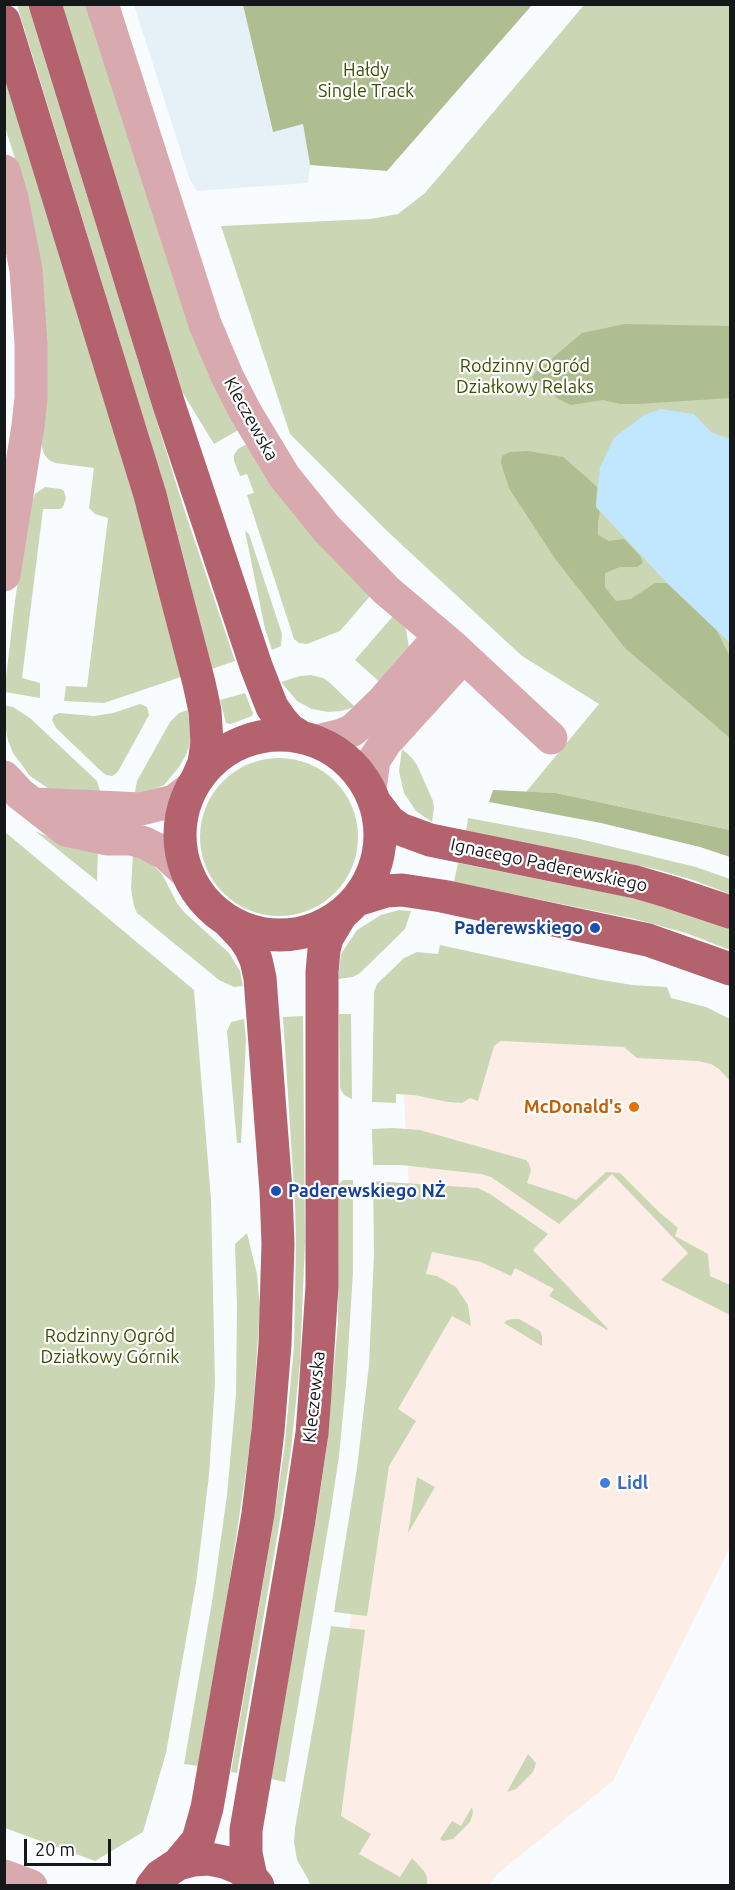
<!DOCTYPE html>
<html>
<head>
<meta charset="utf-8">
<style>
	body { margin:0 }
	#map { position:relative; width:735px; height:1890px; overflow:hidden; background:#f8fcff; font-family:Ubuntu,sans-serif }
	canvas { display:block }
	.frame { position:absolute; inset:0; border:6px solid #14181a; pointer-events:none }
	.scale { position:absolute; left:24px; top:1839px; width:87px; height:27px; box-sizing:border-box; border:3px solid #14181a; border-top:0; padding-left:8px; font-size:18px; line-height:21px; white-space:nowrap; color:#14181a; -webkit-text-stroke:4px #fff; paint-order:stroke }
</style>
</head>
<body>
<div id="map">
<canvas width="735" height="1890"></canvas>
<div class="frame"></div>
<div class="scale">20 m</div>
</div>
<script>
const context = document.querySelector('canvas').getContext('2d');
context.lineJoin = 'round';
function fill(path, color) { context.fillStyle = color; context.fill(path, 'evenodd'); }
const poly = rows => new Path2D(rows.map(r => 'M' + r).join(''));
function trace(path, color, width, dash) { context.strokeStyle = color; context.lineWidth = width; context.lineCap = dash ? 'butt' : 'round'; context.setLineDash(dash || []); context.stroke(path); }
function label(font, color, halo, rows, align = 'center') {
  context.font = font + ' Ubuntu,sans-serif'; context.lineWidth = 4.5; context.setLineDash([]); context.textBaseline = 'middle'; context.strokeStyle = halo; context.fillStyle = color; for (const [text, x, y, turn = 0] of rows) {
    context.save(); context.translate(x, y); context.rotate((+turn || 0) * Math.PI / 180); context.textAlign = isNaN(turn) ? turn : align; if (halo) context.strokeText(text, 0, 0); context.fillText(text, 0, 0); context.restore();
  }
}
const commercial = poly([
	[620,995,730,1031,730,1548,613,1781,497,1874,489,1885,337,1885,316,1843,411,1227,402,1061]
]);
const built = poly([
	[134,5,243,5,272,131,303,124,310,165,308,183,197,191,190,180]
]);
const green = poly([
	[17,5,28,5,184,509,235,661,212,669,171,509],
	[62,5,89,5,240,429,214,444,181,390],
	[584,5,730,5,730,830,556,793,526,792,599,704,522,656,387,531,290,434,221,226,370,219,398,214,425,193],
	[4,77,106,403,154,568,181,677,104,703,64,701,66,686,87,687,108,518,95,514,89,508,94,468,55,463,49,460,44,454,42,447,18,168,5,127],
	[245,445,250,446,371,595,340,631,307,644,299,643,294,639,247,495,254,493,247,474,240,476,234,461,234,455,238,449],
	[45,487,61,489,64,491,66,498,63,507,60,509,43,509,22,678,40,683,40,698,5,692,5,686,15,601,29,508,35,494],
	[245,531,249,534,282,634,281,646,272,650,265,629],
	[394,615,406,629,409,648,383,685,355,660],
	[311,675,323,678,329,682,355,707,341,711,328,712,312,709,297,701,281,682,300,676],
	[245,693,253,713,252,716,231,724,226,723,220,700],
	[140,704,147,707,149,715,120,768,117,773,112,776,106,775,102,772,56,728,52,720,54,715,59,713,94,716,113,713],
	[4,705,13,707,30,718,97,781,100,791,49,789,30,776,13,753,8,741,5,723],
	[188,710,191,741,186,755,179,767,164,785,134,797,137,781,170,722,179,713],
	[402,749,412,758,417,765,433,801,434,808,432,822,416,811,404,793,399,771],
	'200 837a79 79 0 1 1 158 0a79 79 0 1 1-158 0Z',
	[468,818,576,838,696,867,730,879,730,894,693,880,655,869,466,831],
	[35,831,49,837,98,848,97,881],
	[5,832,194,990,211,1199,215,1383,209,1475,196,1583,166,1753,143,1832,95,1861,5,1828],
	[133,853,154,866,162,874,177,903,185,913,229,953,240,971,243,986,234,987,219,980,137,913,134,906,131,889],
	[458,863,638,899,692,915,730,929,730,950,686,933,635,919,454,882],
	[399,910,411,911,405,929,360,973,353,977,338,979,341,954,357,930,381,915],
	[440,945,596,979,632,985,667,987,671,998,706,1007,730,1019,730,1081,719,1069,711,1064,698,1061,637,1058,624,1047,501,1041,494,1046,478,1101,470,1098,462,1103,448,1102,414,1095,396,1094,396,1103,372,1102,374,992,377,984,404,958,417,952,438,954],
	[339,1014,351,1014,352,1099,344,1095,340,1088],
	[303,1016,305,1242,300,1362,291,1450,281,1514,237,1773,231,1772,274,1518,284,1451,294,1347,296,1243,295,1204,283,1017],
	[244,1019,246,1040,241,1143,237,1143,227,1031,231,1022],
	[393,1128,420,1130,526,1160,529,1164,531,1170,527,1183,567,1196,576,1200,606,1172,620,1173,659,1212,678,1228,675,1236,708,1254,710,1276,730,1285,730,1315,661,1280,688,1253,612,1174,559,1224,491,1177,481,1174,401,1165,373,1165,372,1129],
	[343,1180,353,1180,353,1272,346,1384,339,1456,330,1516,285,1782,271,1779,317,1513,327,1445,338,1322,339,1184],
	[373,1181,478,1188,490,1194,548,1234,533,1250,608,1329,607,1330,549,1296,554,1289,515,1268,511,1276,481,1262,432,1252,426,1274,437,1276,456,1287,468,1305,471,1326,452,1316,398,1409,416,1421,389,1466,367,1616,334,1612,357,1468,369,1365,374,1254],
	[247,1233,257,1274,260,1308,251,1438,227,1598,198,1766,184,1764,213,1596,227,1495,236,1395,237,1306,235,1244],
	[513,1319,519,1319,540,1331,542,1336,542,1346,504,1323,507,1320],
	[417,1477,435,1487,408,1533],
	[331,1626,365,1630,341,1816,371,1834,359,1854,400,1877,412,1858,424,1871,427,1877,427,1885,310,1885,308,1879,297,1860,294,1842,295,1828],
	[528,1754,536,1763,533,1772,516,1789,507,1792],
	[472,1807,473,1813,470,1822,453,1839,443,1841,440,1839,452,1821,461,1826]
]);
const forest = poly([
	[243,5,243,4,532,5,387,171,310,165,303,124,273,132],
	[625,324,730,326,730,398,638,404,620,404,603,400,571,405,558,399,549,388,537,384,532,377,537,371,582,333],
	[528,451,563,457,585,476,597,487,596,507,600,512,598,522,598,535,609,541,624,539,640,556,643,563,637,567,620,567,605,573,605,587,616,601,631,599,655,583,667,583,716,629,730,657,730,738,625,648,556,560,510,490,503,470,501,462,502,456,510,452],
	[493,790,556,793,730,830,730,857,700,847,601,823,489,802]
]);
const water = poly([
	[661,409,694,414,711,432,730,439,730,643,667,583,596,507,600,467,614,438,644,415]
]);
const minor = poly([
	[102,4,205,324,227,376,246,413,284,476,326,528,386,590,451,645,551,738],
	[4,171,12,198,26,270,31,344,31,398,28,426,4,575],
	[317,741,342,735,353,730,383,701,440,636],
	[4,777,20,794,66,830,108,839,131,839,145,843,166,854,188,874],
	[370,789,374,760,385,743,463,657],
	[35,804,141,809,174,801,191,788],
	[4,1876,31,1886]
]);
const major = poly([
	[45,4,169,405,256,666,272,707,281,720,290,730,301,737],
	[4,21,150,495,199,683,205,711,207,742,204,763,197,779],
	'180 835a100 100 0 1 1 200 0a100 100 0 1 1-200 0Z',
	[376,804,389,821,400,829,430,840,636,882,670,892,730,912],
	[357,900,386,891,402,890,442,896,648,940,730,969],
	[178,1864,198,1840,207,1808,258,1514,268,1431,275,1344,278,1244,276,1191,260,978,256,960,251,949,244,938,228,921],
	[251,1877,246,1853,246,1830,299,1520,312,1433,315,1394,322,1286,322,972,324,950,327,938,341,915],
	[152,1886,160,1876,178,1864,193,1860,209,1859,224,1862,239,1868,251,1877,258,1886]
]);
const markers = [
	[595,928,6,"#1a4fb4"],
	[634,1107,6,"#e8710a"],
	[276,1191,6,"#1a4fb4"],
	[605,1483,6,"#3f7fe0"]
];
const parkNames = [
	["Hałdy",366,70],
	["Single Track",366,91],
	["Rodzinny Ogród",525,366],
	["Działkowy Relaks",525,387],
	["Rodzinny Ogród",110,1336],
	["Działkowy Górnik",110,1357]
];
const streetNames = [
	["Kleczewska",251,419,61],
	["Ignacego Paderewskiego",549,865,12],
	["Kleczewska",314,1397,-84]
];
const transitNames = [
	["Paderewskiego",583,928],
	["Paderewskiego NŻ",288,1191,"left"]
];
const foodNames = [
	["McDonald's",622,1107]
];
const shopNames = [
	["Lidl",617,1483]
];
fill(commercial, '#fceee7');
fill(built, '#e6f0f7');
fill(green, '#cbd6b4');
fill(forest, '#afbe90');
fill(water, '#c1e7ff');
trace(minor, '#d8a9ae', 33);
trace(major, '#b3626e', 33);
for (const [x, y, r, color] of markers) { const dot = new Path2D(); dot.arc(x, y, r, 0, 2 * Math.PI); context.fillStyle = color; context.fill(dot); trace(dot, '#fff', 2); }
label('18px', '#3d4e03', '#fff', parkNames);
label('18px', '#14181a', '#fff', streetNames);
label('bold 18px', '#164399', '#fff', transitNames, 'right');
label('bold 18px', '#c56008', '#fff', foodNames, 'right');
label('bold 18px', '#366cbe', '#fff', shopNames, 'left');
</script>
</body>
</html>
